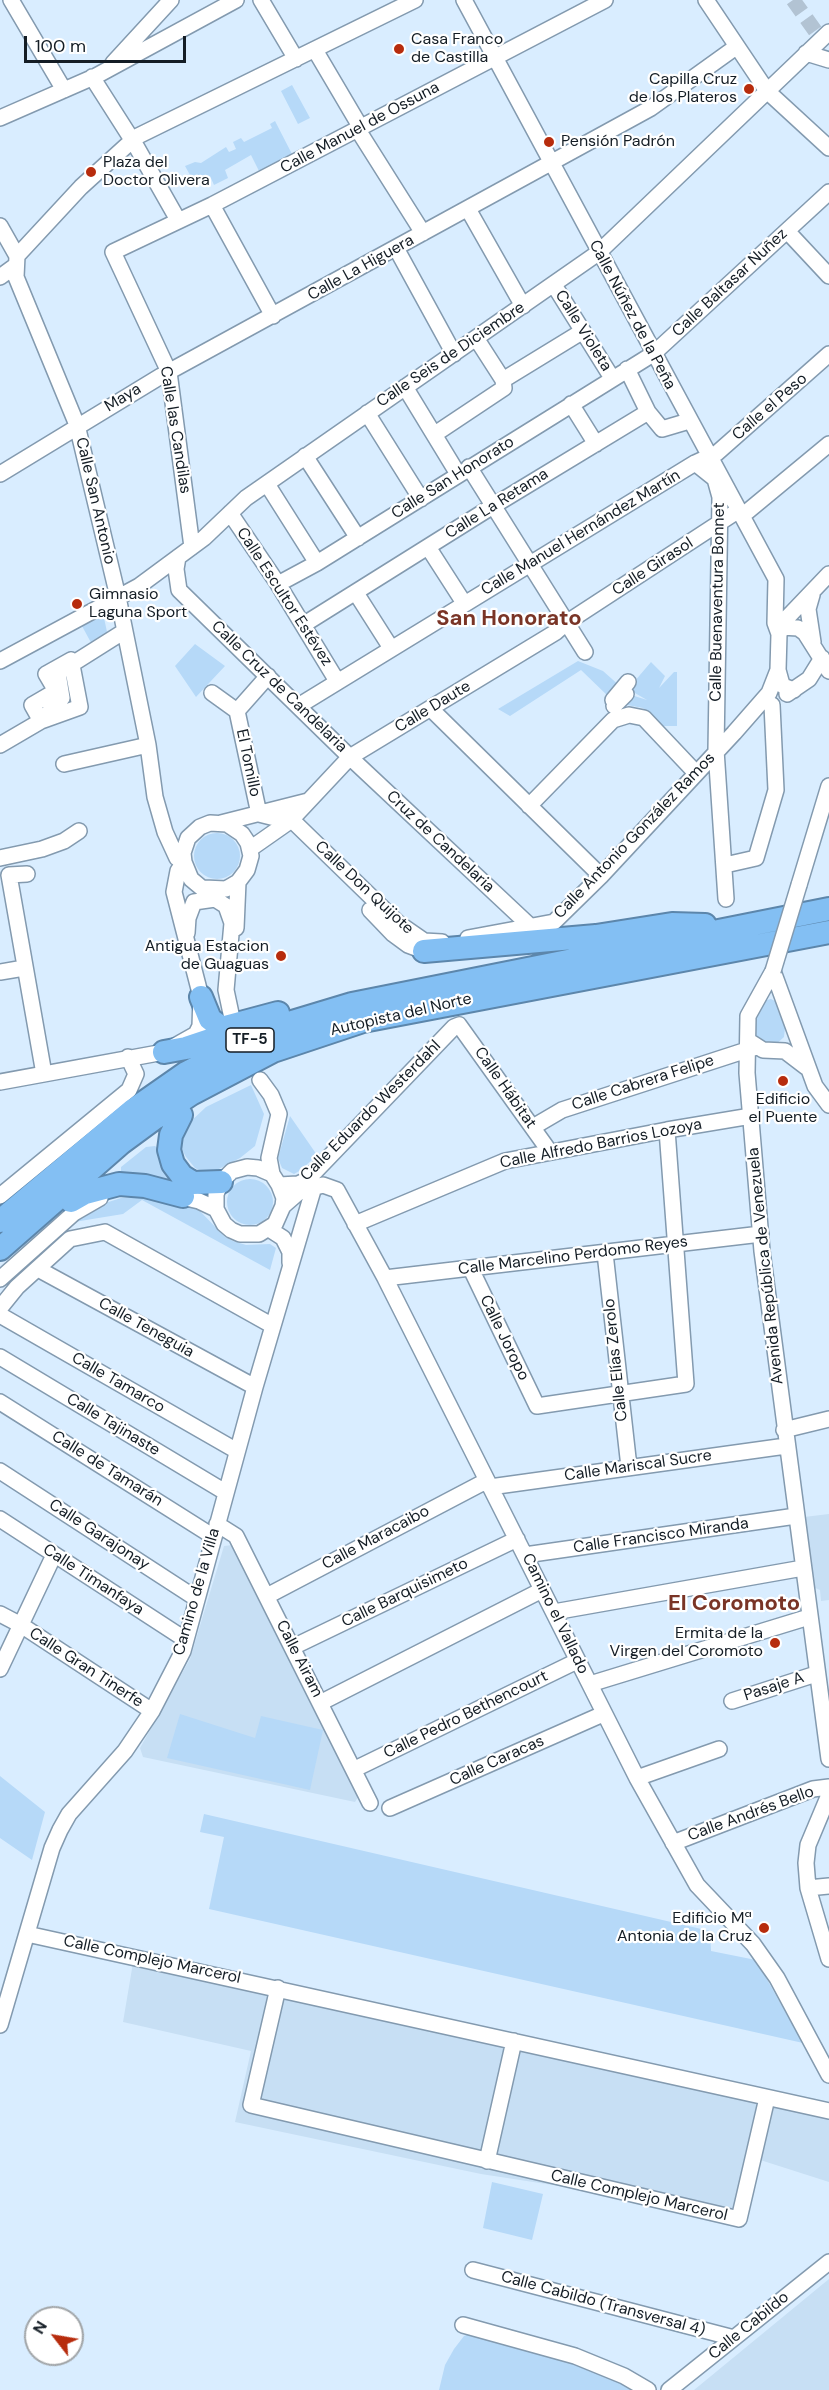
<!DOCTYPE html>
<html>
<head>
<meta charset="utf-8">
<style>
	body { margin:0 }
	#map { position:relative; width:829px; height:2390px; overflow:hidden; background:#d9edff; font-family:"DM Sans",sans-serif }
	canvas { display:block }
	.north { position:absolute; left:24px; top:2306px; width:60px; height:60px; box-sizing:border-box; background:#fff; border:2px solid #a1a5a8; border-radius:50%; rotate:301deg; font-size:16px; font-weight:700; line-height:24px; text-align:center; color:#141d25 }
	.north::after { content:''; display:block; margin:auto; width:21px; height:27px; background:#b72c0d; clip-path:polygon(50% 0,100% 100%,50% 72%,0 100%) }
	.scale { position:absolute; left:24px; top:36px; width:162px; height:27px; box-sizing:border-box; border:3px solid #141d25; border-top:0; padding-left:8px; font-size:18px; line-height:21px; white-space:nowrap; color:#141d25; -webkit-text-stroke:4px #fff; paint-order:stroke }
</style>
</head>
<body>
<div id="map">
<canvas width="829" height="2390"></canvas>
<div class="north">N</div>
<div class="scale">100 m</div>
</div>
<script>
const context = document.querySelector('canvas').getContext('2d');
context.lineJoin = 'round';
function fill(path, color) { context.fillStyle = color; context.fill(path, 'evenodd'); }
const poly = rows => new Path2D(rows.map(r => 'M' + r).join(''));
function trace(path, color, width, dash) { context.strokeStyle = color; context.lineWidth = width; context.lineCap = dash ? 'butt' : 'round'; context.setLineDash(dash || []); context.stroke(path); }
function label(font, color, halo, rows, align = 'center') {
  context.font = font + ' "DM Sans",sans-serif'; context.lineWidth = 4.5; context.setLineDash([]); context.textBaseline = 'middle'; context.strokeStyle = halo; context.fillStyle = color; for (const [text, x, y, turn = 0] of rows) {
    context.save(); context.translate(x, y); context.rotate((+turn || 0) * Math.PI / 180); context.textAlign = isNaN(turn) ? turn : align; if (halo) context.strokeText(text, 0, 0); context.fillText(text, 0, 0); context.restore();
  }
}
const built = poly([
	[829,1514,829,1600,821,1601,820,1590,813,1587,804,1517],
	[233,1545,358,1797,355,1802,143,1757,140,1748,190,1659,224,1546],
	[134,1957,728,2095,746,2084,829,2103,829,2182,754,2158,739,2219,605,2193,481,2174,235,2122,251,2051,123,2022],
	[829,2279,829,2390,694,2390]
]);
const green = poly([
	[292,85,310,118,298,124,281,91],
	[275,121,293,156,260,173,251,155,225,170,228,178,214,185,210,176,195,184,185,166,195,162,201,163,226,147,229,152,236,149,233,142,241,138,244,142,272,128,270,124],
	[99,616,104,618,109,641,95,650,82,626],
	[195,644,225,666,196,697,175,666],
	[578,661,603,671,621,687,610,698,581,670,510,716,498,709],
	[651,662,665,676,659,688,674,672,677,672,677,726,663,726,643,708,622,704,628,694,647,700,628,689],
	'194 856a23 23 0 1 1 46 0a23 23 0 1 1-46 0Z',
	[771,999,779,1003,785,1028,784,1037,773,1047,754,1036,755,1016,763,1001],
	[251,1085,264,1114,255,1146,240,1158,213,1172,205,1173,195,1168,186,1157,180,1146,188,1124,206,1107],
	[290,1116,317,1155,301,1170,294,1174,282,1168,278,1158],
	[155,1146,159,1149,175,1182,121,1175,121,1167,146,1147],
	'227 1202a23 23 0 1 1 46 0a23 23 0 1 1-46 0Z',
	[121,1198,144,1198,198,1209,225,1237,233,1241,246,1245,270,1244,276,1248,270,1270,142,1200,123,1214,74,1222,96,1206],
	[180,1714,255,1738,261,1716,323,1730,310,1790,167,1758],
	[0,1776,45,1812,32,1860,0,1838],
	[204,1814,710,1931,711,1951,756,1960,803,2043,209,1909,224,1837,200,1832],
	[492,2182,543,2194,532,2240,483,2228],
	[474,2332,557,2356,598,2371,636,2390,439,2390,445,2365,454,2349,464,2336]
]);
const minorTunnel = poly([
	[793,0,821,39]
]);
const minor = poly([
	[11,0,64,90],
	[261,0,296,59],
	[464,0,776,579,775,623,779,634],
	[706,0,767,91,829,148],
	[315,50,361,128],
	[806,53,829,60],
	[113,63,171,0],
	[92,77,136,146,178,220],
	[0,118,96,76,236,0],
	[358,130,423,233],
	[212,205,273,316],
	[468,209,523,306],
	[0,226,17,256],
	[787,231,829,276],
	[396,248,454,354],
	[17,256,16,277,77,425,118,597,148,745,155,797,165,832,177,858,184,862],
	[17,256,81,187,136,137,415,0],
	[0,277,15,266],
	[554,285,612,378],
	[476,338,503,380],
	[627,369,648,412],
	[405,387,458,474],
	[571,404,596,444],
	[367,413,421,499],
	[435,434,504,388,503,380,583,331],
	[305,456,358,538],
	[695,463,715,479,720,497,716,750,726,899],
	[469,467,585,652],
	[0,474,161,376,651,108,736,47],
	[267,484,317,563],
	[230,513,278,584,337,681],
	[742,516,829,444],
	[192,547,169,372,113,252,212,205,605,0],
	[428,547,464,603],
	[178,557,176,569,179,590,355,762,530,926],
	[278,584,317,563,653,354,829,192],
	[356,593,391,648],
	[812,595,808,609,813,642],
	[303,625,493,506,648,412,662,429,689,421],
	[781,627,798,628,805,633,829,671],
	[71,660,80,707,41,721,32,705,56,691,46,674,71,660],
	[0,661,139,586,204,538,246,498,598,253,829,32],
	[794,690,783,686,781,681,778,670,779,634,786,619,829,574],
	[212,693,237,711,259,814],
	[787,694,809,679,822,658],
	[300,705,695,463,717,453,829,354],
	[614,706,626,694,624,693,615,702,613,700,628,682],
	[431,709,601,876],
	[237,711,268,676],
	[0,745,41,721,62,698,58,673,123,632],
	[64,764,148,745],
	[529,806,613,720,629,715,644,718,696,773],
	[259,814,295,823,398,923,424,941,442,942],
	[221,823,308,801],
	[250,849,290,821,350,757,556,632,566,623,739,510],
	[0,858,42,849,64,841,79,831],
	[725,865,756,858,776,790,772,705],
	[27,874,9,875,44,1074],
	[799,885,829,786],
	[204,888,226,889,238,882,247,870,251,856,248,843,242,834,227,824,210,823,200,827,188,838,183,853,184,862,191,879,215,899],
	[370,910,393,934,408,945,424,951],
	[236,928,238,882],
	[187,933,188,918,194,902,215,899,226,906,232,923,226,990,233,1023],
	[468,938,554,922,601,876,734,733,769,693,778,670],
	[773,971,748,1016,747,1073,762,1251,829,1759],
	[773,971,815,1086,829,1105],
	[0,972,24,968],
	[749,1041,763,1050,785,1051,806,1067],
	[260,1080,271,1095,279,1114,269,1158,272,1174,279,1185,284,1198,283,1206,275,1224,259,1234,240,1234,231,1230,224,1224,216,1209,216,1194,221,1182,232,1171,247,1167,258,1168,272,1174],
	[0,1082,164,1052,196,1034,200,1026,201,997,174,892,178,871,184,862],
	[533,1127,562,1110,756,1047],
	[279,1185,298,1184,307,1180,454,1027,459,1025,550,1152],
	[173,1195,199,1201,216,1209],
	[0,1196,129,1090,136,1074,128,1057],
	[283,1206,299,1192,308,1189,323,1185,337,1190,385,1278,637,1778,697,1885,753,1944,777,1978,829,2075],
	[355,1224,505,1161,667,1130,751,1116],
	[269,1229,283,1238,290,1252,290,1263],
	[605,1253,629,1467],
	[38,1269,255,1387],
	[471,1269,537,1406,686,1384,667,1130],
	[385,1278,761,1234],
	[0,1279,74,1213,100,1198],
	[0,1308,17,1287,70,1239,105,1232,273,1326],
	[0,1315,237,1451],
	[0,1357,225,1492],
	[0,1402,214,1537],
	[784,1430,829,1419],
	[0,1471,197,1599],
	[490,1487,786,1446],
	[0,1519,186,1640],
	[217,1524,236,1536,370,1803],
	[525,1555,796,1516],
	[267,1596,486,1481],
	[554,1612,803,1568],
	[0,1614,21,1625,152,1711],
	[293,1647,517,1539],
	[0,1669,54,1555],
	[590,1684,809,1617],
	[732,1701,816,1674],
	[320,1703,542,1590],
	[355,1769,577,1661],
	[637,1778,719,1749],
	[829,1795,808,1845,806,1863,808,1888,829,1959],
	[390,1808,603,1714],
	[673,1843,813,1789,829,1787],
	[808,1888,829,1886],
	[27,1934,829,2111],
	[278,1988,251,2105,739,2219,767,2098],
	[0,2025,52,1848,60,1830,69,1814,125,1751,152,1711,183,1651,255,1387,314,1187],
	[487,2161,514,2041],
	[473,2270,734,2338],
	[463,2325,575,2356,624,2376,648,2390],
	[669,2390,829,2262]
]);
const highway = poly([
	[424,951,596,936,672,924,705,925],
	[201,997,210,1019,222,1028,278,1013],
	[164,1052,186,1048,240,1030],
	[181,1115,171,1135,169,1150,173,1164,182,1176,193,1183,221,1182],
	[71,1201,85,1193,119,1184,145,1186,183,1196],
	[0,1221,133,1110,186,1073,262,1034,289,1023,352,1004,829,909],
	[0,1249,121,1143,155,1118,191,1094,273,1051,363,1021,829,932]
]);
const minorBridge = poly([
	[773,971,799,885]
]);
const markers = [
	[399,49,6,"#b72c0d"],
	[749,89,6,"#b72c0d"],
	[549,142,6,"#b72c0d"],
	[91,172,6,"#b72c0d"],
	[77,604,6,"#b72c0d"],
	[281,956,6,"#b72c0d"],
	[783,1081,6,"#b72c0d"],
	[775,1643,6,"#b72c0d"],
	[764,1928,6,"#b72c0d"]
];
const shields = [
	[250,1040,48]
];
const shieldNames = [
	["TF-5",250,1040]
];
const poiNames = [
	["Casa Franco",411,40],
	["de Castilla",411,58],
	["Capilla Cruz",737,80,"right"],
	["de los Plateros",737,98,"right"],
	["Pensión Padrón",561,142],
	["Plaza del",103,163],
	["Doctor Olivera",103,181],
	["Gimnasio",89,595],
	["Laguna Sport",89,613],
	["Antigua Estacion",269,947,"right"],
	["de Guaguas",269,965,"right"],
	["Edificio",783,1100,"center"],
	["el Puente",783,1118,"center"],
	["Ermita de la",763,1634,"right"],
	["Virgen del Coromoto",763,1652,"right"],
	["Edificio Mª",752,1919,"right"],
	["Antonia de la Cruz",752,1937,"right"]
];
const streetNames = [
	["Calle Manuel de Ossuna",360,128,-28],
	["Calle La Higuera",361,268,-29],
	["Calle Baltasar Nuñez",730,283,-43],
	["Calle Núñez de la Peña",632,315,62],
	["Calle Violeta",583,331,58],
	["Calle Seis de Diciembre",451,355,-34],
	["Maya",123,398,-31],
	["Calle el Peso",770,407,-41],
	["Calle las Candilas",175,430,81],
	["Calle San Honorato",453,478,-32],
	["Calle San Antonio",95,501,77],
	["Calle La Retama",497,504,-32],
	["Calle Manuel Hernández Martín",581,533,-31],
	["Calle Girasol",653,567,-33],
	["Calle Escultor Estévez",284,597,57],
	["Calle Buenaventura Bonnet",718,602,-89],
	["Calle Cruz de Candelaria",279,687,44],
	["Calle Daute",433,707,-31],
	["El Tomillo",248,763,78],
	["Calle Antonio González Ramos",635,836,-46],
	["Cruz de Candelaria",440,842,43],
	["Calle Don Quijote",364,888,43],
	["Autopista del Norte",401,1015,-13],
	["Calle Cabrera Felipe",643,1083,-18],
	["Calle Hábitat",505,1088,55],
	["Calle Eduardo Westerdahl",371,1111,-45],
	["Calle Alfredo Barrios Lozoya",601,1144,-11],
	["Calle Marcelino Perdomo Reyes",573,1256,-7],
	["Avenida República de Venezuela",766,1266,-96],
	["Calle Teneguia",146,1328,29],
	["Calle Joropo",504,1338,64],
	["Calle Elías Zerolo",616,1360,-96],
	["Calle Tamarco",118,1383,30],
	["Calle Tajinaste",113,1425,31],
	["Calle Mariscal Sucre",638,1466,-8],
	["Calle de Tamarán",107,1469,32],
	["Calle Garajonay",99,1535,33],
	["Calle Francisco Miranda",661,1536,-8],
	["Calle Maracaibo",376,1538,-28],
	["Calle Timanfaya",93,1580,33],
	["Camino de la Villa",197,1592,-74],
	["Calle Barquisimeto",405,1593,-26],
	["Camino el Vallado",555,1614,64],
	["Calle Airam",299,1659,63],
	["Calle Gran Tinerfe",86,1668,33],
	["Pasaje A",774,1687,-18],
	["Calle Pedro Bethencourt",466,1715,-26],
	["Calle Caracas",497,1761,-24],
	["Calle Andrés Bello",751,1814,-20],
	["Calle Complejo Marcerol",152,1960,12],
	["Calle Complejo Marcerol",639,2196,13],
	["Calle Cabildo (Transversal 4)",603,2304,15],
	["Calle Cabildo",749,2326,-39]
];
const districtNames = [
	["San Honorato",509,619],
	["El Coromoto",734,1604]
];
fill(built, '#c7dff4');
fill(green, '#b6d9f8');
trace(minorTunnel, '#b2c3d3', 15, [15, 8]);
trace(minor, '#839aaf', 18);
trace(highway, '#5c86ab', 26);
trace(minor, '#fff', 15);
trace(highway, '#83bff3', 22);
trace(minorBridge, '#839aaf', 18, []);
trace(minorBridge, '#fff', 15);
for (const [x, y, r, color] of markers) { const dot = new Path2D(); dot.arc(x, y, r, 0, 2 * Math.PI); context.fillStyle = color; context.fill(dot); trace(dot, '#fff', 2); }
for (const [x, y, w] of shields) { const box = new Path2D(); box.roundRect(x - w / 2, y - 12, w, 24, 4.5); context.fillStyle = '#fff'; context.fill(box); trace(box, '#141d25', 1.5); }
label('bold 15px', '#141d25', null, shieldNames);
label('16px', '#141d25', '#fff', poiNames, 'left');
label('16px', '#141d25', '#fff', streetNames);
label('bold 22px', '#793426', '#fff', districtNames);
</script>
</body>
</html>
